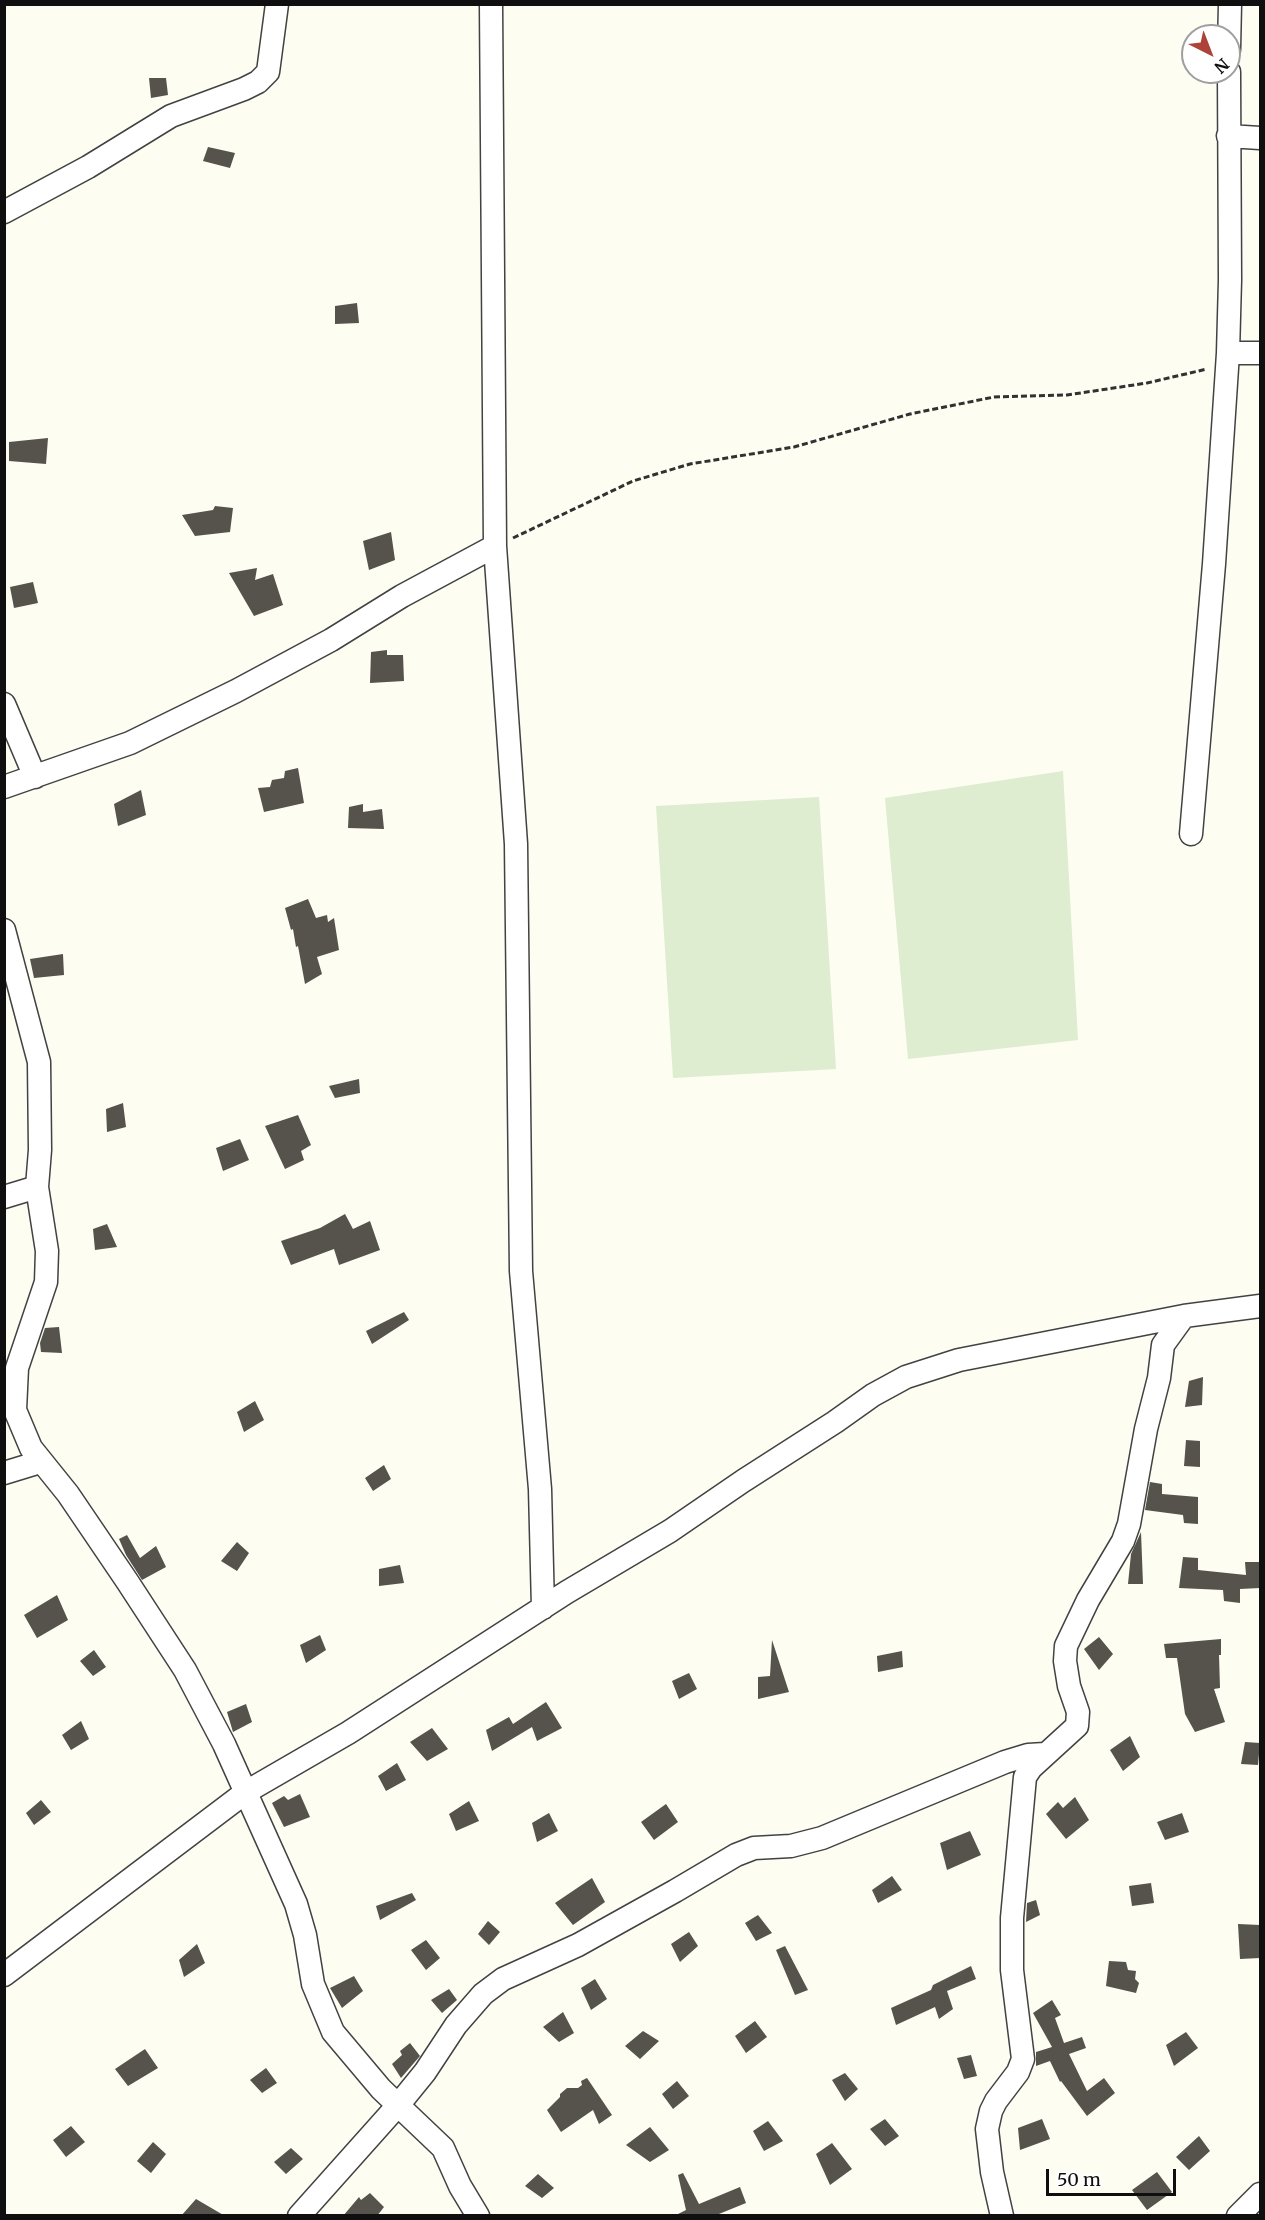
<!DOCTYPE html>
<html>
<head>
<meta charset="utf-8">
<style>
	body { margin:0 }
	#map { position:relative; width:1265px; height:2220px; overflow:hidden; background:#fdfdf2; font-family:Merriweather,serif }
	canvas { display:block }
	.frame { position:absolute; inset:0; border:6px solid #0f0f0f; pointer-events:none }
	.north { position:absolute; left:1181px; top:24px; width:60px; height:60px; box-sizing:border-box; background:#fff; border:2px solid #9f9f9f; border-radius:50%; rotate:138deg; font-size:16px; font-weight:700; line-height:24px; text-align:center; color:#0f0f0f }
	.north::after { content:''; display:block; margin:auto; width:21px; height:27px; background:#ad4338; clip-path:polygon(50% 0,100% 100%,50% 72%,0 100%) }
	.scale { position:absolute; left:1046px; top:2169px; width:130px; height:27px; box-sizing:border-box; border:3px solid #0f0f0f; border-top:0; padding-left:8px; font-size:18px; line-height:21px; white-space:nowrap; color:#0f0f0f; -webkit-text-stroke:4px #fff; paint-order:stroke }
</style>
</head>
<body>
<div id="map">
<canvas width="1265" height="2220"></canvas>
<div class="frame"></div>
<div class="north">N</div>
<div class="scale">50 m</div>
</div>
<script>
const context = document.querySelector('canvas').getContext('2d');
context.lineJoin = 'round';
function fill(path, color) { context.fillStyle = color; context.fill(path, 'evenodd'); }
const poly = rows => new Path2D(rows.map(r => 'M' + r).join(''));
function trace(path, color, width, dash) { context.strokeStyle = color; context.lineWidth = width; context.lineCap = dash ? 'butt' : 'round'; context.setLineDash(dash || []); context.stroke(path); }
const pitch = poly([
	[1063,771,1078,1040,908,1059,885,798],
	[819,797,836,1069,673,1078,656,806]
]);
const building = poly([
	[149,78,166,78,168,95,151,98],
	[208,147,235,153,230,168,203,161],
	[357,303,359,323,335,324,335,306],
	[48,438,46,464,9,461,9,442],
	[215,506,233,508,230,532,195,536,182,515,213,510],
	[391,532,395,560,369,570,363,541],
	[257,568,255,580,273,574,283,605,254,616,229,573],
	[33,582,38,603,14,608,10,587],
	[387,650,387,655,403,655,404,681,370,683,371,652],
	[298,768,304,803,264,812,258,788,270,787,272,780,284,778,285,771],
	[141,790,146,815,118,826,114,804],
	[363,804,363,812,382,809,384,829,348,828,349,807],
	[308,899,316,918,327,915,328,922,334,918,339,950,317,957,322,974,305,984,298,946,296,947,293,929,291,930,285,908],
	[63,954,64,975,34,978,30,959],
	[359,1079,360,1093,335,1098,329,1086],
	[123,1103,126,1127,107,1132,106,1109],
	[298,1115,311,1145,301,1151,304,1160,285,1169,265,1126],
	[240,1139,249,1160,223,1171,216,1148],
	[345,1214,353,1229,370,1221,380,1250,339,1265,334,1249,291,1265,281,1241,320,1228],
	[107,1224,117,1247,95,1250,93,1229],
	[404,1312,409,1320,372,1344,366,1331],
	[59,1327,62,1353,41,1352,40,1343,45,1328],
	[1203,1377,1202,1405,1185,1407,1189,1381],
	[255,1401,264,1420,244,1432,237,1412],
	[1186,1440,1200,1441,1200,1467,1184,1466],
	[384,1465,391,1479,373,1491,365,1478],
	[1150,1482,1162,1484,1162,1494,1198,1497,1198,1524,1184,1523,1183,1515,1145,1510],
	[1141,1532,1143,1584,1128,1584,1131,1554],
	[127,1535,140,1558,156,1546,166,1567,142,1580,126,1555,119,1539],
	[237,1542,249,1553,237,1571,221,1561],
	[1183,1557,1198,1558,1198,1570,1246,1575,1245,1562,1260,1562,1260,1588,1240,1589,1240,1603,1224,1601,1223,1590,1179,1588],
	[400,1565,404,1583,379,1586,379,1569],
	[57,1595,68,1620,37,1638,24,1615],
	[320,1635,326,1650,306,1663,300,1645],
	[1099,1637,1113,1654,1099,1670,1084,1649],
	[1221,1639,1221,1655,1219,1655,1220,1688,1214,1689,1225,1722,1195,1732,1185,1714,1177,1658,1166,1658,1164,1644],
	[772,1640,789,1692,758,1699,758,1677,770,1676],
	[94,1650,106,1667,93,1676,80,1661],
	[902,1651,903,1667,878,1672,877,1656],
	[689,1673,697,1689,679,1699,672,1681],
	[546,1702,562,1728,537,1741,532,1727,492,1751,486,1730,509,1717,513,1724],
	[246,1704,252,1722,233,1732,227,1712],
	[81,1721,89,1739,71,1750,62,1735],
	[432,1728,448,1749,427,1761,410,1742],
	[1130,1736,1140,1757,1123,1771,1110,1750],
	[1245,1742,1260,1743,1258,1765,1241,1764],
	[397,1763,406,1780,386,1791,378,1776],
	[300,1794,310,1817,284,1827,272,1803,284,1796,288,1800],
	[1075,1797,1089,1820,1066,1839,1046,1814,1058,1802,1063,1808],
	[41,1800,51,1812,34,1825,26,1813],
	[469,1801,479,1821,456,1831,449,1814],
	[666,1804,678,1822,654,1840,641,1822],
	[549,1813,558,1831,537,1842,532,1823],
	[1182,1813,1189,1832,1165,1840,1157,1822],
	[970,1831,981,1855,947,1870,940,1843],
	[892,1876,902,1890,878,1903,872,1890],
	[592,1878,605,1902,573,1925,555,1903],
	[1151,1883,1154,1903,1132,1906,1129,1886],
	[412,1893,416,1900,380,1920,376,1906],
	[1036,1900,1040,1915,1026,1922,1027,1903],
	[758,1915,772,1933,756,1941,745,1923],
	[488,1921,500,1932,489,1945,478,1934],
	[1238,1924,1260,1925,1260,1958,1240,1959],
	[689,1932,698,1946,680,1962,671,1944],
	[426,1940,440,1958,426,1970,411,1950],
	[197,1944,205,1963,184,1977,179,1960],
	[785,1946,808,1990,795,1995,776,1950],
	[1109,1961,1126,1962,1128,1970,1136,1971,1135,1979,1139,1983,1136,1993,1106,1986],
	[971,1966,976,1979,947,1991,953,2009,939,2019,935,2007,896,2025,891,2008,931,1990,933,1985],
	[354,1976,363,1991,342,2008,330,1988],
	[595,1979,607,1999,591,2010,581,1988],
	[449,1989,457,2000,442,2013,431,2000],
	[1052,2000,1061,2015,1055,2018,1064,2043,1082,2037,1086,2048,1069,2054,1087,2091,1104,2078,1115,2093,1087,2116,1061,2081,1060,2082,1050,2061,1036,2066,1036,2052,1052,2047,1033,2013],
	[563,2012,574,2033,559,2042,543,2027],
	[755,2021,767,2037,746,2053,735,2036],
	[643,2031,659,2041,640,2059,625,2046],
	[1186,2032,1198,2048,1174,2066,1166,2045],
	[410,2043,420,2056,401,2078,392,2064,402,2055,400,2051],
	[145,2049,158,2068,128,2086,115,2069],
	[971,2055,977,2076,964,2079,957,2058],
	[266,2068,277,2083,262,2093,250,2080],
	[845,2073,858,2089,845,2101,832,2080],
	[587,2078,612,2115,599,2124,593,2110,561,2132,547,2110,560,2097,560,2094,567,2088,578,2088,582,2085,581,2081],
	[677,2081,689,2096,673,2109,662,2094],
	[885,2119,899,2136,885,2146,870,2129],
	[1042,2119,1050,2139,1020,2150,1018,2128],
	[768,2121,783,2141,764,2151,753,2131],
	[71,2126,85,2142,66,2157,53,2140],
	[650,2127,669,2150,650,2162,626,2145],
	[1199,2136,1210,2151,1189,2170,1176,2157],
	[153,2142,166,2154,151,2173,137,2161],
	[832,2143,852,2169,830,2185,816,2154],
	[291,2148,303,2159,286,2174,274,2162],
	[1157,2172,1172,2192,1147,2210,1132,2190],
	[683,2173,699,2204,740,2187,746,2203,714,2216,674,2216,686,2210,678,2175],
	[538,2174,554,2188,542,2198,525,2186],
	[370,2193,384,2207,377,2216,343,2216,359,2197,361,2200],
	[196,2199,225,2216,181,2216]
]);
const path = poly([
	[513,538,633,481,690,464,794,447,910,414,994,397,1067,395,1147,383,1207,369]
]);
const minor = poly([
	[491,4,495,546,516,844,521,1271,540,1489,543,1608],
	[1229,49,1230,4],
	[1228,136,1260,138],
	[4,212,88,167,171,116,244,89,258,82,268,72,277,4],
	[1228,353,1260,353],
	[4,704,35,777],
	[4,787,130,743,236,691,331,640,402,596,495,546],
	[1191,834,1214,564,1228,353,1230,280,1229,72],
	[4,930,39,1062,40,1150,37,1187,47,1251,46,1282,17,1368,15,1410,31,1448,68,1494,127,1581,185,1670,224,1744,296,1904,305,1935,313,1984,333,2032,381,2089,443,2148,460,2186,478,2216],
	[4,1197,37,1187],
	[4,1473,40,1462],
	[4,1975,246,1792,348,1733,567,1592,670,1531,743,1481,835,1422,873,1395,906,1377,959,1360,1184,1316,1260,1306],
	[299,2216,399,2104,425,2072,456,2025,483,1994,503,1979,578,1945,675,1891,736,1855,754,1848,791,1846,822,1838,1005,1762,1028,1755,1045,1754],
	[1002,2216,992,2172,987,2129,991,2111,996,2101,1018,2072,1023,2059,1012,1970,1012,1918,1025,1777,1031,1768,1077,1726,1078,1712,1069,1686,1065,1661,1066,1646,1088,1600,1123,1541,1129,1524,1146,1429,1159,1378,1163,1345,1184,1316],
	[1238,2216,1260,2194]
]);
fill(pitch, '#deecd0');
fill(building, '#56524c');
trace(minor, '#424242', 25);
trace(path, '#313131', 3, [6, 3]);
trace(minor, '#fff', 22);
</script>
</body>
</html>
